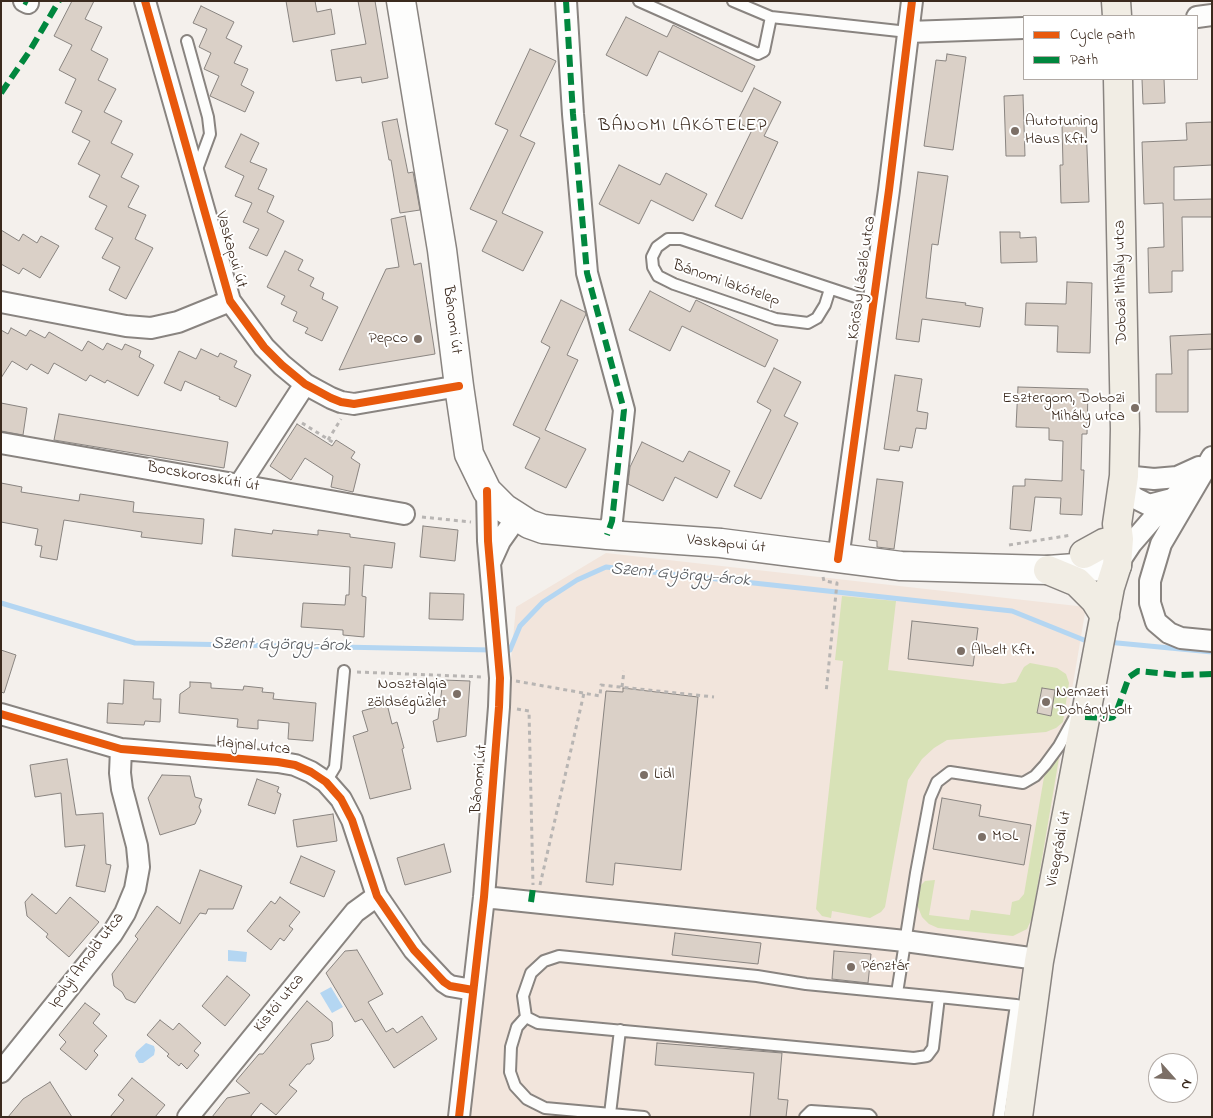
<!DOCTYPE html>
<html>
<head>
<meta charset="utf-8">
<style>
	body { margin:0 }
	#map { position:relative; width:1213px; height:1118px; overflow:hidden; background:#f4f0ec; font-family:"Indie Flower",sans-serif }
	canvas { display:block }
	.frame { position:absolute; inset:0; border:2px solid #3b2a1e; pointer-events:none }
	.legend { position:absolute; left:1023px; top:15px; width:175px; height:65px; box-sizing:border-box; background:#fff; border:1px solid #b1aaa5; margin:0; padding:6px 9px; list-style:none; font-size:15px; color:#3b2a1e }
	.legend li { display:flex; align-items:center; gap:10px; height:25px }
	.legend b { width:25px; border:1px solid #b1aaa5 }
	.north { position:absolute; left:1148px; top:1053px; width:50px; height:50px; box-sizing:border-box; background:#fff; border:1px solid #b1aaa5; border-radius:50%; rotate:116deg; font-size:14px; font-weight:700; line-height:20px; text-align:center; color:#3b2a1e }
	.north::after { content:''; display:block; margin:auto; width:18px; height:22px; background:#7c6f66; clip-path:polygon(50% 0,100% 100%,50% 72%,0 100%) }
</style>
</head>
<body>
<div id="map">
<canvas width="1213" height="1118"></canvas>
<div class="frame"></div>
<ul class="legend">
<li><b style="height:6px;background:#e8590c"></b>Cycle path</li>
<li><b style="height:6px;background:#00873e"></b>Path</li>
</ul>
<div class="north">N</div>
</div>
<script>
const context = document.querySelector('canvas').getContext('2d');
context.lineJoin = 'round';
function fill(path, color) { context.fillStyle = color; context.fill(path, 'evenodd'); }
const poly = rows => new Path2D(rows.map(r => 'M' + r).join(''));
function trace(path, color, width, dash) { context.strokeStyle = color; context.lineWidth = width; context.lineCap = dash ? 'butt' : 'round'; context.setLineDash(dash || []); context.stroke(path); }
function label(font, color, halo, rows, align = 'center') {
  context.font = font + ' "Indie Flower",sans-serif'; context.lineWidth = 4; context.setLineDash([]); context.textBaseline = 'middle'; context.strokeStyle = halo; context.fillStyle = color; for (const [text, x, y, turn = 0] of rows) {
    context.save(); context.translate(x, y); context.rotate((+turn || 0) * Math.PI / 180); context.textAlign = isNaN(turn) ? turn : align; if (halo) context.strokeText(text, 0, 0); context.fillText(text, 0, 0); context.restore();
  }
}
const built = poly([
	[606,553,1086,607,1032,926,1016,1005,999,1117,467,1117,516,607]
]);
const green = poly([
	[842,596,896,601,888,670,1003,684,1016,682,1024,667,1030,663,1057,668,1066,674,1069,683,1063,722,1056,728,1046,732,947,740,934,748,922,759,908,780,885,907,881,912,870,918,832,911,831,918,822,916,816,909,843,661,835,660],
	[1055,758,1059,758,1032,918,1027,929,1013,936,938,928,929,924,922,917,916,902,919,887,925,881,935,880,929,915,969,920,971,910,1010,915,1012,902,1019,900,1024,894,1044,777,1049,765]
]);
const water = poly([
	[228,950,247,952,246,962,228,961],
	[331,987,343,1007,332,1013,320,993],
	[146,1043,154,1046,155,1050,154,1055,143,1063,139,1063,135,1056,136,1052]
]);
const stream = poly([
	[1,603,135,643,492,650],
	[1107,642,1212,652],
	[501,650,510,650,520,626,543,602,577,580,606,567,1012,611,1084,640,1091,640]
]);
const building = poly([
	[72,1,94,1,85,19,102,27,91,50,108,59,98,80,116,89,104,112,122,121,111,143,133,154,121,177,139,186,128,207,146,215,135,239,153,248,126,299,109,290,120,267,102,258,113,238,95,229,107,206,89,197,100,175,78,164,90,141,72,132,82,111,65,103,76,79,59,70,72,45,54,36,72,1],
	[286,1,315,1,317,12,331,9,335,34,293,42,286,1],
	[358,1,375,1,388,78,362,83,361,77,336,81,331,50,366,44,358,1],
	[201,6,234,22,226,38,242,46,234,63,248,69,241,85,254,92,245,112,210,96,219,76,204,69,211,53,199,47,207,29,193,23,201,6],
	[626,17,667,37,673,25,755,66,742,92,659,51,647,76,606,55,626,17],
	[530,49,556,61,520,136,535,143,502,213,543,232,523,271,482,251,497,221,470,209,508,130,495,124,530,49],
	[947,54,966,57,953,150,924,146,936,60,946,61,947,54],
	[1142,79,1164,79,1165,103,1143,104,1142,79],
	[754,88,781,102,764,136,778,142,742,219,715,206,752,130,737,122,754,88],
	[1023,95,1025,156,1006,156,1004,96,1023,95],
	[397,119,408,173,413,172,420,210,400,213,391,160,389,160,382,122,397,119],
	[1212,122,1212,165,1174,167,1174,200,1212,199,1212,217,1182,217,1183,271,1172,271,1172,292,1149,293,1148,248,1164,247,1163,203,1144,204,1142,142,1187,140,1186,123,1212,122],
	[1086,123,1089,202,1061,203,1060,165,1063,165,1062,124,1086,123],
	[241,134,259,143,250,162,267,169,258,189,274,196,267,212,284,221,267,256,249,248,259,229,243,222,252,203,235,196,244,176,225,167,241,134],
	[619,165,660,185,666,173,707,194,693,221,651,200,639,224,599,204,619,165],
	[918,172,948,176,938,245,932,244,926,298,966,303,965,305,983,308,980,327,922,319,919,342,896,339,918,172],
	[405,216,414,265,421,263,435,354,339,370,386,269,399,267,391,219,405,216],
	[1,230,19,241,23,234,37,243,41,236,59,246,40,278,23,268,19,274,1,264,1,230],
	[1000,232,1020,232,1020,238,1036,237,1037,262,1001,263,1000,232],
	[285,251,303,260,298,270,314,278,310,286,324,293,322,299,338,307,322,341,305,333,308,328,293,321,297,312,281,304,285,296,267,287,285,251],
	[1067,282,1092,283,1090,353,1057,352,1058,326,1025,325,1026,303,1066,304,1067,282],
	[650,291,690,312,696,300,778,340,765,367,682,326,670,351,629,330,650,291],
	[561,300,585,312,586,314,567,355,578,360,545,430,586,449,566,488,525,468,540,438,513,425,550,347,541,342,561,300],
	[11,328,26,336,30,330,45,338,49,332,82,351,88,341,103,350,107,343,122,350,125,344,141,351,139,357,154,365,138,396,107,380,105,383,90,375,86,381,54,363,48,374,31,364,27,370,12,361,1,378,1,330,8,334,11,328],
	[1212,334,1212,349,1188,350,1188,412,1156,412,1156,374,1172,374,1170,336,1212,334],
	[201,349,218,357,220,353,237,361,234,367,251,375,236,407,219,399,220,397,185,381,181,391,164,383,179,351,196,359,201,349],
	[774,368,801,382,784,416,798,423,761,499,734,486,771,410,757,402,774,368],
	[895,375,922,379,917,411,928,413,926,429,916,428,912,448,900,446,899,451,884,449,895,375],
	[1018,387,1088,389,1087,434,1082,434,1081,470,1084,470,1082,515,1060,514,1061,498,1035,497,1031,531,1010,529,1013,486,1025,486,1025,479,1062,481,1063,441,1049,440,1049,428,1016,427,1018,387],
	[1,403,27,408,23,435,1,431,1,403],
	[59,414,228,442,224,468,54,440,59,414],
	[297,424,332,446,336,440,355,452,351,458,360,464,353,492,331,487,333,476,305,458,291,480,270,466,297,424],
	[642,442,683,462,689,451,730,471,717,498,675,477,663,501,628,484,630,467,642,442],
	[877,479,903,482,894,549,877,547,877,541,869,540,877,479],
	[1,483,22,487,21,492,79,501,80,494,134,502,133,512,204,519,202,544,141,537,142,532,64,520,57,560,40,557,42,546,35,545,38,529,1,522,1,483],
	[423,526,458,530,455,561,420,557,423,526],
	[235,529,272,534,273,530,318,535,318,530,350,534,350,537,395,543,392,568,364,565,362,596,366,597,364,637,343,635,343,630,301,627,303,603,345,605,346,595,349,595,350,567,232,556,235,529],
	[430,593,464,594,463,620,429,619,430,593],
	[912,621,978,628,973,666,908,659,912,621],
	[1,650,16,655,4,693,1,692,1,650],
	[124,680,154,682,153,699,161,699,160,722,145,721,144,725,107,723,108,703,123,704,124,680],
	[443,680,470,681,466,736,437,742,433,721,438,719,443,680],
	[190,682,211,683,211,688,243,690,244,686,263,688,262,692,274,693,273,699,316,703,313,741,288,739,289,723,258,720,258,729,237,727,238,719,179,713,180,694,190,687,190,682],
	[623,688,698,697,681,870,615,863,613,885,586,882,606,691,623,692,623,688],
	[1042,688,1055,690,1051,716,1037,713,1042,688],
	[387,704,392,724,397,722,404,748,402,749,411,789,370,799,353,736,368,731,362,711,387,704],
	[67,759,76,815,103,813,106,864,111,865,105,892,76,886,85,845,65,847,61,793,35,797,30,765,67,759],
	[162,775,190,776,195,797,202,799,199,807,201,811,195,824,160,835,148,798,162,775],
	[257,779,279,787,277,792,281,794,275,814,248,805,257,779],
	[942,798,981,805,979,816,1031,825,1024,865,933,849,942,798],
	[333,814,337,841,297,847,293,820,333,814],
	[444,844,451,872,405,885,397,858,444,844],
	[301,856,335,871,324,897,290,883,301,856],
	[200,870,242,886,233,909,208,909,206,914,200,913,135,1003,126,999,122,992,114,986,112,974,138,939,135,936,157,906,180,924,200,870],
	[32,894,56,914,70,897,99,922,69,957,46,937,48,934,27,916,25,902,32,894],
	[280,897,300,912,289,926,293,929,284,941,280,938,271,950,247,931,271,901,275,904,280,897],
	[675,933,761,943,758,964,672,955,675,933],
	[357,950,383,994,368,1002,386,1032,393,1028,397,1033,422,1016,437,1039,394,1068,362,1019,355,1022,326,973,345,951,357,950],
	[834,951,871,954,868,983,832,979,834,951],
	[227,976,250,995,225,1026,202,1006,227,976],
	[307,1001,332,1022,333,1036,329,1040,311,1044,314,1059,310,1064,307,1064,289,1085,297,1091,276,1115,261,1103,250,1117,212,1117,227,1098,250,1093,236,1081,259,1054,263,1054,307,1001],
	[85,1003,100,1014,93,1023,107,1036,94,1051,98,1055,86,1070,60,1049,66,1042,59,1035,85,1003],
	[160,1020,173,1030,179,1023,201,1043,194,1051,199,1055,187,1069,181,1063,179,1066,167,1056,169,1054,147,1035,160,1020],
	[657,1043,782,1053,778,1099,788,1100,786,1117,750,1117,754,1073,655,1065,657,1043],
	[132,1078,165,1105,155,1117,110,1117,124,1100,118,1095,132,1078],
	[50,1082,72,1117,8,1117,23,1099,50,1082]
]);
const path = poly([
	[302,423,334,443],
	[328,440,341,419],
	[422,517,471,522],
	[1009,545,1072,535],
	[823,577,824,581,837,583,826,693],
	[357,672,483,677],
	[516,681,600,696,601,685,714,697],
	[622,687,624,671],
	[517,709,529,711,533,885],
	[540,885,584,693]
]);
const lane = poly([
	[639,1,758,54,764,51,771,17],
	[733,1,771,17,908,32],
	[187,41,208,117,210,134,196,172],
	[830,289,825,305,817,318,808,323,776,319,674,284,658,276,653,267,652,257,657,247,668,239,681,239,874,303],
	[326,782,335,767,344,671],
	[897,993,916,873,930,798,937,782,950,772,1023,783,1035,776,1045,765,1059,746,1075,717],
	[939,997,933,1048,927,1056,914,1058,538,1023,526,1017,523,996,531,973,544,961,559,956,757,976,806,984,939,997,1016,1005],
	[526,1017,517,1027,511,1047,510,1072,515,1086,527,1099,545,1108,644,1117],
	[610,1114,620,1030],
	[805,1117,811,1111,869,1115,871,1117],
	[999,1117,1016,1005,1021,1006]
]);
const street = poly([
	[24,1,28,3],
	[145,1,230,301,264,347,282,365,305,384,331,398,341,402,354,404,459,386],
	[566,1,573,114,587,273,624,410,612,521,607,535],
	[1197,17,1212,15],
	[908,32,1024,28],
	[1,302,126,326,151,328,178,322,230,301],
	[1,443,404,514],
	[1212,457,1161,544,1150,581,1150,603,1156,622,1169,633,1181,638,1212,641],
	[1124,476,1154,479,1177,477,1199,467],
	[240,484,305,384],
	[1123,486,1135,498,1149,505,1172,499],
	[838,559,889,190,912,1],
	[490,563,500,541,517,517],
	[1117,565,1131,544,1157,514,1186,486],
	[1,714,121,749,278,762,295,765,311,772,326,782,341,799,352,820,377,896,414,950,444,982,450,986,473,990],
	[484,897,905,941,1030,958,1039,961],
	[1,1072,112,934,125,913,135,889,139,867,137,846,122,789,120,773,121,749],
	[188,1117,355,912,377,896],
	[459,1117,484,897,499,707,500,678,488,541,487,491]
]);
const secondary = poly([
	[401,1,442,250,459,386,469,454,487,491,504,508,529,524,543,529,607,535,721,543,901,566,1048,570,1117,565]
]);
const primary = poly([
	[1116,1,1117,16],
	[1084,554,1104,543,1119,539],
	[1048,570,1077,582,1095,600,1105,616],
	[1018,1117,1039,961,1110,587,1117,565,1119,539,1117,524,1124,476,1125,429,1118,79]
]);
const quiet = poly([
	[24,1,28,3],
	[566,1,573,114,587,273,624,410,612,521,607,535],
	[1,93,29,52,59,1],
	[1085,717,1109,718,1113,717,1116,713,1129,677,1138,671,1179,675,1212,674],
	[531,902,533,888]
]);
const cycleway = poly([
	[145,1,230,301,264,347,282,365,305,384,331,398,341,402,354,404,459,386],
	[838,559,889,190,912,1],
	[1,714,121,749,278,762,295,765,311,772,326,782,341,799,352,820,377,896,414,950,444,982,450,986,473,990],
	[459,1117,484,897,499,707,500,678,488,541,487,491]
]);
const markers = [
	[1015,131,5,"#7c6f66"],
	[418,339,5,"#7c6f66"],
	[1135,408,5,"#7c6f66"],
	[961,651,5,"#7c6f66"],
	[457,694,5,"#7c6f66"],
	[1046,702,5,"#7c6f66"],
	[644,775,5,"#7c6f66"],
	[982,837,5,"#7c6f66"],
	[851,967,5,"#7c6f66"]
];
const poiNames = [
	["Autotuning",1025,122],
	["Haus Kft.",1025,140],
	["Pepco",408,339,"right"],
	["Esztergom, Dobozi",1125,399,"right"],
	["Mihály utca",1125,417,"right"],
	["Albelt Kft.",971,651],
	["Nosztalgia",447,685,"right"],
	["zöldségüzlet",447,703,"right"],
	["Nemzeti",1056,693],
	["Dohánybolt",1056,711],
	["Lidl",654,775],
	["MOL",992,837],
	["Pénztár",861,967]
];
const streetNames = [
	["Vaskapui út",230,250,74],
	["Kőrösy László utca",863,278,-82],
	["Dobozi Mihály utca",1122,282,-91],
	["Bánomi lakótelep",726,284,19],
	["Bánomi út",451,320,83],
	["Bocskoroskúti út",203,478,10],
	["Vaskapui út",726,545,6],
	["Hajnal utca",253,747,6],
	["Bánomi út",480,779,-85],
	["Visegrádi út",1060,849,-79],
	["Ipolyi Arnold utca",87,961,-53],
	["Kistói utca",280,1004,-51]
];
const neighbourhoodNames = [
	["BÁNOMI LAKÓTELEP",683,127]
];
const waterNames = [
	["Szent György-árok",680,576,5],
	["Szent György-árok",281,646,1]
];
fill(built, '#f2e5dc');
fill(green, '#d8e2b7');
fill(water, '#b4d6f2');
trace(stream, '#b4d6f2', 5);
fill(building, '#dad0c7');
trace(building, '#898480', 1);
trace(lane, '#898480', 14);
trace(street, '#898480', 24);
trace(secondary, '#898480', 31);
trace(primary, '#898480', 31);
trace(path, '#b8b5b3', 3, [4, 4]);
trace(lane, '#fdfdfc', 10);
trace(street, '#fdfdfc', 20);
trace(secondary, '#fdfdfc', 28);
trace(primary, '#f1ede4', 28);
trace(quiet, '#00873e', 6, [12, 6]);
trace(cycleway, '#e8590c', 8);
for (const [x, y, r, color] of markers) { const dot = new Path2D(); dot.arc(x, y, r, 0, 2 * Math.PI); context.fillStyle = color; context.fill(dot); trace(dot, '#fff', 2); }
label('16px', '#3b2a1e', '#fff', poiNames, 'left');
label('16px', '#3b2a1e', '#fff', streetNames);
context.letterSpacing = '1px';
label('18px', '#3b2a1e', '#fff', neighbourhoodNames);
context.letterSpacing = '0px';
label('italic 18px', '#575a5e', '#fff', waterNames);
</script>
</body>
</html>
